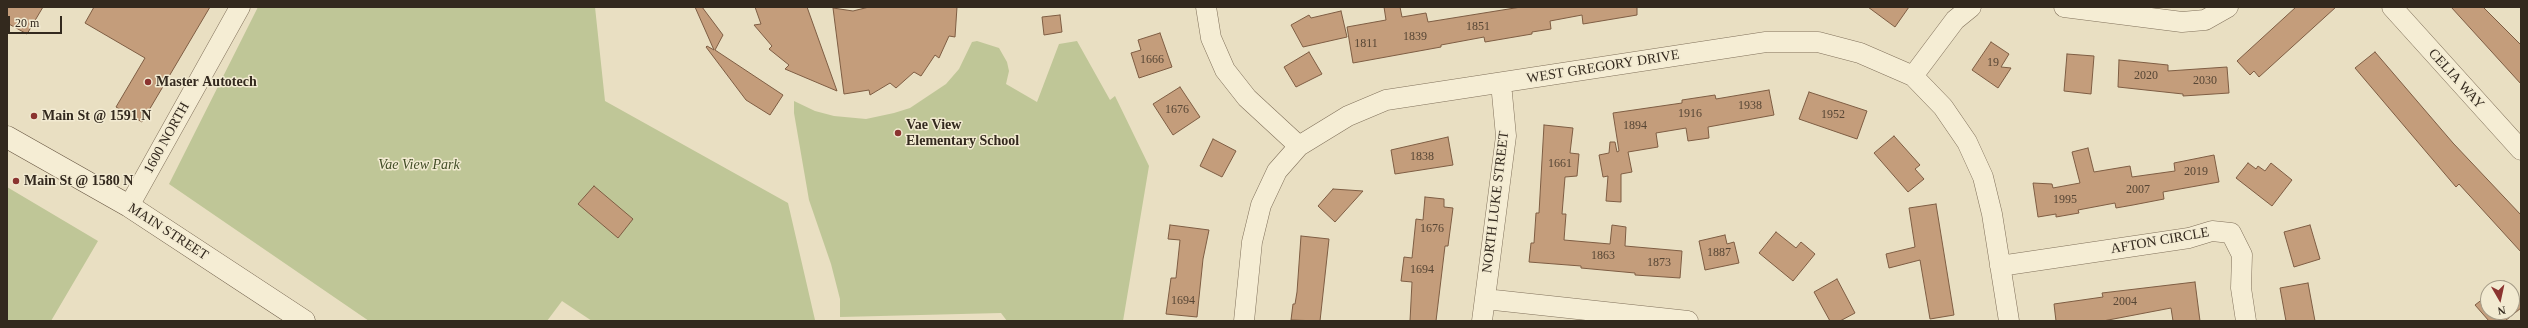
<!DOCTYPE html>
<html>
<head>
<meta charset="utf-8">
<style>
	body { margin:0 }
	#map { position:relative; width:2528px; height:328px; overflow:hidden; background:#e9dfc2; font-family:Georgia,serif }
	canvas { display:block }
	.frame { position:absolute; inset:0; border:8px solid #33291e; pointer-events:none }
	.north { position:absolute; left:2480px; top:280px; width:40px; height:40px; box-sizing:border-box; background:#f2ead1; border:1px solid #a69d89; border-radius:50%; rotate:171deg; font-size:11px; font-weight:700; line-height:16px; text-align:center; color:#33291e }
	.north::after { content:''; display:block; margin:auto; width:14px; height:18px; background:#8b3430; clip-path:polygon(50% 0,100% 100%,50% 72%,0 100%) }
	.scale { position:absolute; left:8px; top:16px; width:54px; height:18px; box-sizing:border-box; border:2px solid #33291e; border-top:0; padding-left:5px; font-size:12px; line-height:14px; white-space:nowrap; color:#33291e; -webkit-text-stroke:3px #f2ead1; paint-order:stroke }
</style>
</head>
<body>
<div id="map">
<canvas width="2528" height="328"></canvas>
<div class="frame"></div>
<div class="north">N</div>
<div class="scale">20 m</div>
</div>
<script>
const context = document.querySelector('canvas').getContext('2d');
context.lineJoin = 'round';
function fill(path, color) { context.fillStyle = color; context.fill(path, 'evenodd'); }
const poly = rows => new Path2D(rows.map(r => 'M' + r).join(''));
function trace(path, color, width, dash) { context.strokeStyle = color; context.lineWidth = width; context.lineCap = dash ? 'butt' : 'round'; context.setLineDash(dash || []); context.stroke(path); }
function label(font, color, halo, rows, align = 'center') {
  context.font = font + ' Georgia,serif'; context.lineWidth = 3; context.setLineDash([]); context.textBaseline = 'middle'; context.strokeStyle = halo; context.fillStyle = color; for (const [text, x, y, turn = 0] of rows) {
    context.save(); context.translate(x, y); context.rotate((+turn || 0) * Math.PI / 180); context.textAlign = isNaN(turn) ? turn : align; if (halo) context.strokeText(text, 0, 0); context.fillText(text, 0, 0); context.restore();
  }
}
const green = poly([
	[258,7,595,7,605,101,788,203,815,320,592,321,562,301,547,321,369,321,169,184],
	[977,41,999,48,1007,62,1009,71,1006,84,1037,102,1059,44,1077,41,1110,100,1115,96,1149,166,1123,321,1007,321,1001,313,840,317,840,299,831,264,809,200,794,113,794,101,815,111,834,116,866,119,894,113,910,108,946,84,959,69,972,42],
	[7,187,98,241,51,321,7,321]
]);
const building = poly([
	[7,7,43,7,27,34,7,23,7,7],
	[94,7,210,7,142,122,116,107,145,58,85,23,94,7],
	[695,7,702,7,723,35,715,50,783,95,770,115,746,100,706,47,707,46,714,50,695,7],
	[755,7,807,7,837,91,785,69,789,65,769,49,772,46,754,25,761,24,755,7],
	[869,7,957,7,955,37,949,36,939,58,935,55,921,76,914,72,896,88,890,83,870,95,869,90,844,94,833,8,853,11,869,7],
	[1384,7,1400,7,1402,17,1426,13,1428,22,1521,7,1637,7,1637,15,1583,24,1582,15,1550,21,1551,29,1532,32,1532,34,1485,42,1484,37,1441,45,1441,47,1353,63,1347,27,1386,20,1384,7],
	[1868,7,1909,7,1895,27,1868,7],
	[2296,7,2336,7,2259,77,2254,71,2250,75,2237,61,2296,7],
	[2451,7,2483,7,2521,45,2521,84,2451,7],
	[1341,11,1347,37,1303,47,1291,25,1309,15,1311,18,1341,11],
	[1060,15,1062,32,1044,35,1042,17,1060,15],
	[1160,33,1172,67,1139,78,1131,53,1141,50,1138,40,1160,33],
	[1991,42,2009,54,2001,67,2011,68,1998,88,1972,70,1991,42],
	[1309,52,1322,74,1296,87,1284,67,1309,52],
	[2375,52,2453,143,2521,215,2521,252,2459,184,2456,187,2355,68,2375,52],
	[2067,54,2094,56,2091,94,2064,91,2067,54],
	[2119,60,2168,65,2168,71,2227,67,2229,93,2183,96,2183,94,2118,87,2119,60],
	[1180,87,1200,117,1173,135,1153,104,1180,87],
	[1769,90,1774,115,1708,127,1709,138,1688,141,1686,128,1656,133,1658,147,1628,152,1632,172,1621,174,1621,202,1606,201,1608,176,1603,177,1599,155,1609,153,1610,142,1615,142,1617,152,1619,151,1613,113,1682,103,1682,100,1715,95,1716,99,1769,90],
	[1809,92,1867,111,1857,139,1799,119,1809,92],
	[1544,125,1573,128,1570,153,1579,154,1577,176,1565,177,1562,214,1566,214,1564,240,1610,244,1612,225,1626,227,1625,246,1682,251,1680,278,1635,275,1635,273,1581,268,1581,266,1529,262,1531,243,1534,243,1536,213,1539,213,1544,125],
	[1894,136,1920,165,1915,169,1924,179,1908,192,1874,153,1894,136],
	[1448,137,1453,165,1395,174,1391,150,1448,137],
	[1213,139,1236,151,1222,177,1200,166,1213,139],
	[2088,148,2094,172,2130,166,2132,177,2175,171,2174,163,2214,155,2219,182,2163,192,2164,199,2133,205,2116,208,2115,203,2078,210,2079,213,2056,217,2056,214,2038,217,2033,183,2052,184,2053,188,2080,183,2072,152,2088,148],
	[2248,163,2256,169,2258,166,2265,171,2271,163,2292,180,2272,206,2236,178,2248,163],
	[594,186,633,219,618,238,578,204,594,186],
	[1333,189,1363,191,1335,222,1318,206,1333,189],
	[1425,197,1444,199,1444,207,1453,208,1448,246,1445,246,1436,321,1410,321,1412,282,1401,281,1404,257,1412,258,1416,219,1423,220,1425,197],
	[1936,204,1954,315,1930,319,1920,260,1889,268,1886,254,1915,247,1909,208,1936,204],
	[1170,225,1209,230,1203,259,1197,317,1166,314,1171,278,1176,278,1180,240,1168,239,1170,225],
	[2310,225,2320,259,2294,267,2284,232,2310,225],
	[1776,232,1796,248,1801,242,1815,254,1793,281,1759,253,1776,232],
	[1725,235,1727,244,1734,242,1739,263,1705,270,1699,241,1725,235],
	[1301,236,1329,239,1320,321,1291,320,1293,304,1295,304,1297,292,1301,236],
	[1837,279,1855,313,1840,321,1830,321,1814,292,1837,279],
	[2504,281,2510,288,2496,288,2504,281],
	[2195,282,2200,321,2173,321,2171,308,2103,321,2056,321,2054,304,2103,297,2102,293,2195,282],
	[2308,283,2315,321,2286,321,2280,288,2308,283],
	[2512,290,2521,301,2521,308,2505,321,2489,321,2475,305,2488,295,2488,312,2512,312,2512,290]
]);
const minor = poly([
	[1206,7,1211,38,1225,70,1247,98,1299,146],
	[2064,7,2182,22,2205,20,2228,7],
	[2392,7,2521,150],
	[1913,76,1955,20,1971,7],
	[129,206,240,7],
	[2000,266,2189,238,2212,231,2231,233,2242,255,2241,288,2246,321],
	[1485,299,1688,321],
	[1244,321,1252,242,1261,205,1277,171,1299,146,1348,116,1386,100,1766,42,1818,42,1860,53,1913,76,1943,107,1967,142,1983,177,1992,214,2009,321],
	[1482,321,1506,136,1501,83]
]);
const secondary = poly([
	[7,137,129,206,304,321]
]);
const markers = [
	[148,82,4,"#8b3430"],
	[34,116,4,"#8b3430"],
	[898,133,4,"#8b3430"],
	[16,181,4,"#8b3430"]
];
const numberNames = [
	["1851",1478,27],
	["1839",1415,37],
	["1811",1366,44],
	["1666",1152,60],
	["19",1993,63],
	["2020",2146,76],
	["2030",2205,81],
	["1938",1750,106],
	["1676",1177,110],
	["1916",1690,114],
	["1952",1833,115],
	["1894",1635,126],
	["1838",1422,157],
	["1661",1560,164],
	["2019",2196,172],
	["2007",2138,190],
	["1995",2065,200],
	["1676",1432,229],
	["1887",1719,253],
	["1863",1603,256],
	["1873",1659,263],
	["1694",1422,270],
	["1694",1183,301],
	["2004",2125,302]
];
const streetNames = [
	["WEST GREGORY DRIVE",1603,67,-9],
	["CELIA WAY",2456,79,48],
	["1600 NORTH",167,138,-61],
	["NORTH LUKE STREET",1496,202,-83],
	["MAIN STREET",168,232,33],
	["AFTON CIRCLE",2160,241,-10]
];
const poiNames = [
	["Master Autotech",156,82],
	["Main St @ 1591 N",42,116],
	["Vae View",906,125],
	["Elementary School",906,141],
	["Main St @ 1580 N",24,181]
];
const parkNames = [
	["Vae View Park",419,165]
];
fill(green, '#bfc697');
fill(building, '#c49d7b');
trace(building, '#7e5d43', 1);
trace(minor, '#81715b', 21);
trace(secondary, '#63523e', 23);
trace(minor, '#f5edd4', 20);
trace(secondary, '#f5edd4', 22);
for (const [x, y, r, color] of markers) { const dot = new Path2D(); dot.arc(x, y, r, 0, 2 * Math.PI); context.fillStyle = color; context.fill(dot); trace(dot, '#f2ead1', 1.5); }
label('12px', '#574635', null, numberNames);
label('14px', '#33291e', '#f2ead1', streetNames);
label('bold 14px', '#33291e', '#f2ead1', poiNames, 'left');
label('italic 14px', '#424d26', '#f2ead1', parkNames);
</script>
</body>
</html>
